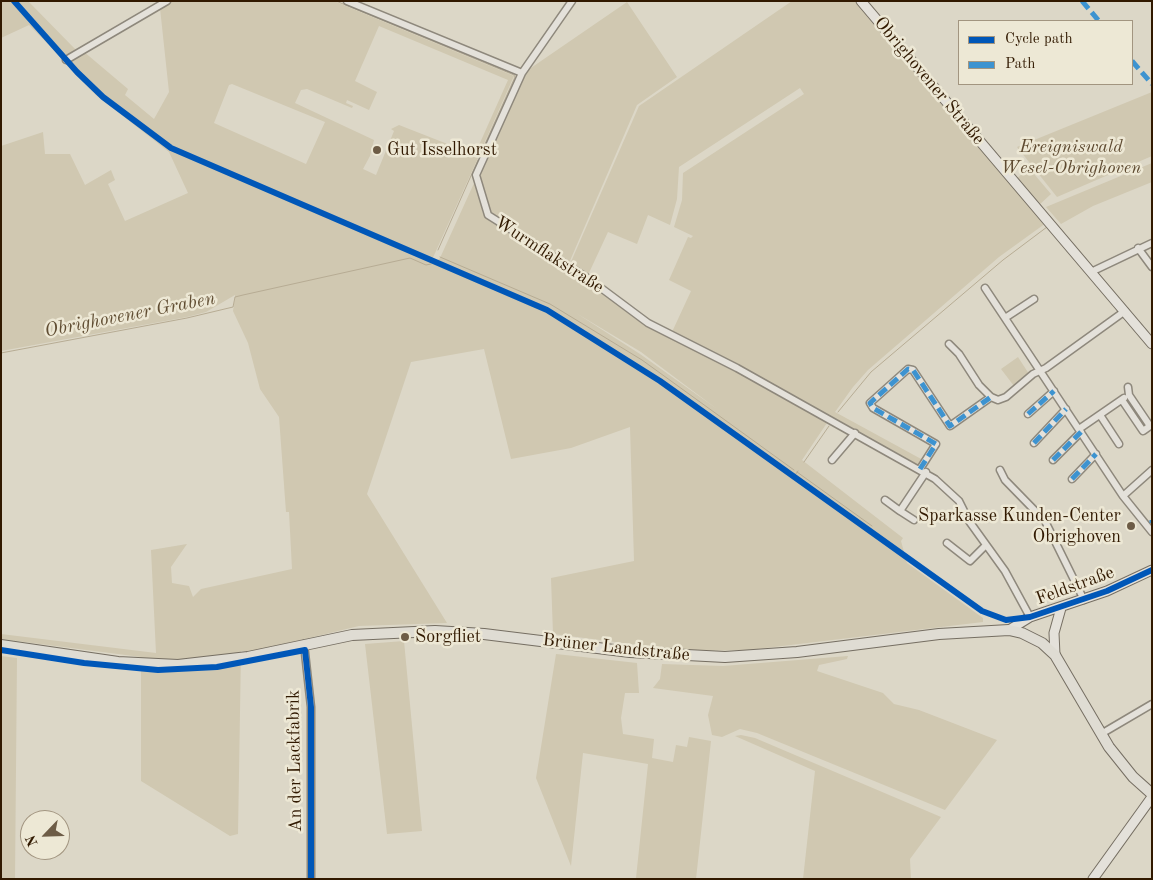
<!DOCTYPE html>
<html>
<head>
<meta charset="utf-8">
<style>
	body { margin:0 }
	#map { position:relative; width:1153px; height:880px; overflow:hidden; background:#dcd7c7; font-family:"Old Standard TT",serif }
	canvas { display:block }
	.frame { position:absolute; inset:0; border:2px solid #311900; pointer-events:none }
	.legend { position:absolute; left:958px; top:20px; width:175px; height:65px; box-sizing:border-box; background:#ede8d5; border:1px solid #a29580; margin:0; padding:6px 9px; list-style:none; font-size:15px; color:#311900 }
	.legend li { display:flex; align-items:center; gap:10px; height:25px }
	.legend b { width:25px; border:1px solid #a29580 }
	.north { position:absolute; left:20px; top:810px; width:50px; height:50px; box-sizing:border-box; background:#ede8d5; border:1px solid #a29580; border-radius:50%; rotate:246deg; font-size:14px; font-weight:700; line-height:20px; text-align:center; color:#311900 }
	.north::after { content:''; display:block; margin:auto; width:18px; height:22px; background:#6d5c46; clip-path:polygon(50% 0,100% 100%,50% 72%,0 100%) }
</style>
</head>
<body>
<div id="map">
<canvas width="1153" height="880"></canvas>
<div class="frame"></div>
<ul class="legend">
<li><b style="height:6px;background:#0057b8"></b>Cycle path</li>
<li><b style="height:6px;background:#3d93d0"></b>Path</li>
</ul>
<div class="north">N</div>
</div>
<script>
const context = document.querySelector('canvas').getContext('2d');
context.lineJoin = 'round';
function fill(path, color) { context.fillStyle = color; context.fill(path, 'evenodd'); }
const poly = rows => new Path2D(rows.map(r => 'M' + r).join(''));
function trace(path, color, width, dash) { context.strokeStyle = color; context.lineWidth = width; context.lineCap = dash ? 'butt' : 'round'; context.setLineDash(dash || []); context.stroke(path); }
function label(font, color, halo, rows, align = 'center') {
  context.font = font + ' "Old Standard TT",serif'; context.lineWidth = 5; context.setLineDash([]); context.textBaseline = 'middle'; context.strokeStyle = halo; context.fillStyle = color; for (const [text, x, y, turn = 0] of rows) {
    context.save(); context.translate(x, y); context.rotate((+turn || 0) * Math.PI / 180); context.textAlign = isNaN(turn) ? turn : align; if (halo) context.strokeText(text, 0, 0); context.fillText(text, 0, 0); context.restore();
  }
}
const green = poly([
	[1,1,28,1,77,51,71,54,58,54,29,25,1,38],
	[172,1,334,1,514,76,479,155,475,154,508,80,379,26,355,81,377,92,369,110,347,100,346,103,353,106,352,108,307,89,301,90,295,103,374,140,370,156,363,169,376,175,394,131,391,129,399,125,445,143,478,158,431,262,434,263,440,258,475,181,483,214,592,284,655,330,693,349,672,332,691,291,669,280,688,237,691,238,693,236,674,227,682,200,683,173,804,94,800,88,679,167,677,199,670,225,648,215,637,244,608,232,588,275,570,264,639,106,792,1,857,1,1046,223,999,257,868,370,853,387,835,412,923,460,919,465,831,417,802,460,903,538,901,541,907,563,983,618,983,622,749,650,686,651,553,634,551,578,634,561,630,427,571,448,511,459,484,349,411,362,367,494,447,623,359,626,255,651,241,651,238,834,230,836,141,781,141,657,1,639,1,634,156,653,151,550,187,544,171,567,172,583,189,586,193,597,201,589,292,569,289,512,286,512,279,417,260,389,248,343,233,311,235,295,206,312,187,317,1,351,1,146,43,132,45,154,70,154,85,185,111,170,115,180,108,184,125,221,188,193,169,152,96,95,69,67,72,65,71,59,83,51,128,89,125,95,154,119,169,92,160,8],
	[232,84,325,122,306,164,214,123,229,85],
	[576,313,641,352,717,409,640,354],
	[627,2,677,77,637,105,569,263,488,211,480,179,481,170,525,72],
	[1152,92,1152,156,1057,197,1017,147],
	[1152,163,1152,182,1093,206,1061,224,1046,207],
	[1029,168,1051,194,1038,206,1015,180],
	[1018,357,1029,374,1014,386,1001,369],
	[404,641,422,831,387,834,365,644],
	[556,654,637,663,639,693,625,693,621,718,623,734,654,739,652,758,673,762,676,745,687,747,689,737,711,741,696,879,636,878,648,764,583,753,571,866,536,778],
	[1,656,17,658,15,879,1,879],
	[848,656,847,659,819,665,817,671,883,693,894,704,919,710,997,740,945,810,757,733,740,729,722,737,712,735,708,715,713,696,653,688,660,679,662,664,723,666],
	[741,735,755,738,941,817,910,859,911,879,803,879,815,771,735,736]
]);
const stream = poly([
	[336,1,514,75,515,77,480,155],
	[438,250,478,160],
	[440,257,550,304,642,360,794,470],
	[1,353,187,318,233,307,235,297,243,295,410,258,426,265,431,264],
	[838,412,871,372,1003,260,1047,227],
	[804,462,829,426],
	[797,472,872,526],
	[795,475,798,471]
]);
const street = poly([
	[347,1,522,73,476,175,488,215,589,279,648,323,737,368,935,479,959,501,969,521,1005,571,1030,617],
	[66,60,167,1],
	[522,73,572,1],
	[1138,248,1152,267],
	[1091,272,1152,243],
	[985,288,1123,496,1152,532],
	[1005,318,1034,299],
	[949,344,959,354,979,385,991,397,998,400,1006,397,1033,374,1046,368,1125,311],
	[1122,400,1143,431,1150,426,1129,395,1128,387],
	[1028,414,1054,391],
	[1100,415,1119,444],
	[1079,429,1124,398],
	[1034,443,1066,409],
	[832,460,855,433],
	[1053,460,1081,432],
	[920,469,936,444,873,408,870,403,908,369,913,370,950,426,991,397],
	[1000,470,1005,480,1045,521,1084,600],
	[1072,479,1096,454],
	[1123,496,1152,470],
	[885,500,900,511,926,472],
	[900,511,914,520],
	[947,543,970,561,986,545],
	[304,644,311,707,311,879],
	[1101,734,1152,704]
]);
const secondary = poly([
	[861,1,1152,344],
	[1009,630,1030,617,1107,591,1152,570],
	[1055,655,1054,633,1061,608],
	[1093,879,1152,797]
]);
const primary = poly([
	[1,645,118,662,178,665,248,657,352,635,435,631,484,634,630,652,725,657,797,652,939,634,1009,630,1022,633,1042,643,1055,655,1109,747,1133,777,1152,794]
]);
const quiet = poly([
	[1082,1,1099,21],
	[1132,61,1152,84],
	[1028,414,1054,391],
	[1034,443,1066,409],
	[1053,460,1081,432],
	[920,469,936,444,873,408,870,403,908,369,913,370,950,426,991,397],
	[1072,479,1096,454],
	[1152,520,1152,523]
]);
const cycleway = poly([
	[14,1,77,72,103,97,171,148,547,310,660,381,982,611,1006,620,1030,617,1107,591,1152,570],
	[1,650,84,663,158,670,217,667,305,650,311,707,311,879]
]);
const markers = [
	[377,150,5,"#6d5c46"],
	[1131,526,5,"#6d5c46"],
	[405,637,5,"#6d5c46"]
];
const streetNames = [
	["Obrighovener Straße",929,81,50],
	["Wurmflakstraße",549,255,33],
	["Feldstraße",1075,586,-20],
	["Brüner Landstraße",616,648,6],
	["An der Lackfabrik",295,761,-91]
];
const parkNames = [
	["Ereigniswald",1071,147],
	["Wesel-Obrighoven",1071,168]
];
const poiNames = [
	["Gut Isselhorst",387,150],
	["Sparkasse Kunden-Center",1121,516,"right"],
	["Obrighoven",1121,537,"right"],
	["Sorgfliet",415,637]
];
const waterNames = [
	["Obrighovener Graben",130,315,-11]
];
fill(green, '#d0c8b1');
trace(stream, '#b7ac94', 1);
trace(street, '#8e887c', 9);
trace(secondary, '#756e62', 11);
trace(primary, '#756e62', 12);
trace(street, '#e4e1da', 6);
trace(secondary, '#e4e1da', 9);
trace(primary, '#dfdcd3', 10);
trace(quiet, '#3d93d0', 5, [10, 5]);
trace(cycleway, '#0057b8', 6);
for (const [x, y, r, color] of markers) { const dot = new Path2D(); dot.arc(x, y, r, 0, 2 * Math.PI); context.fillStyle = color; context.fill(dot); trace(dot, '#ede8d5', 2); }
label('18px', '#311900', '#ede8d5', streetNames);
label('italic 18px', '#5e4a30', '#ede8d5', parkNames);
label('18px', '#311900', '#ede8d5', poiNames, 'left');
label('italic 19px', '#604d32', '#ede8d5', waterNames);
</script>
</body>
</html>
